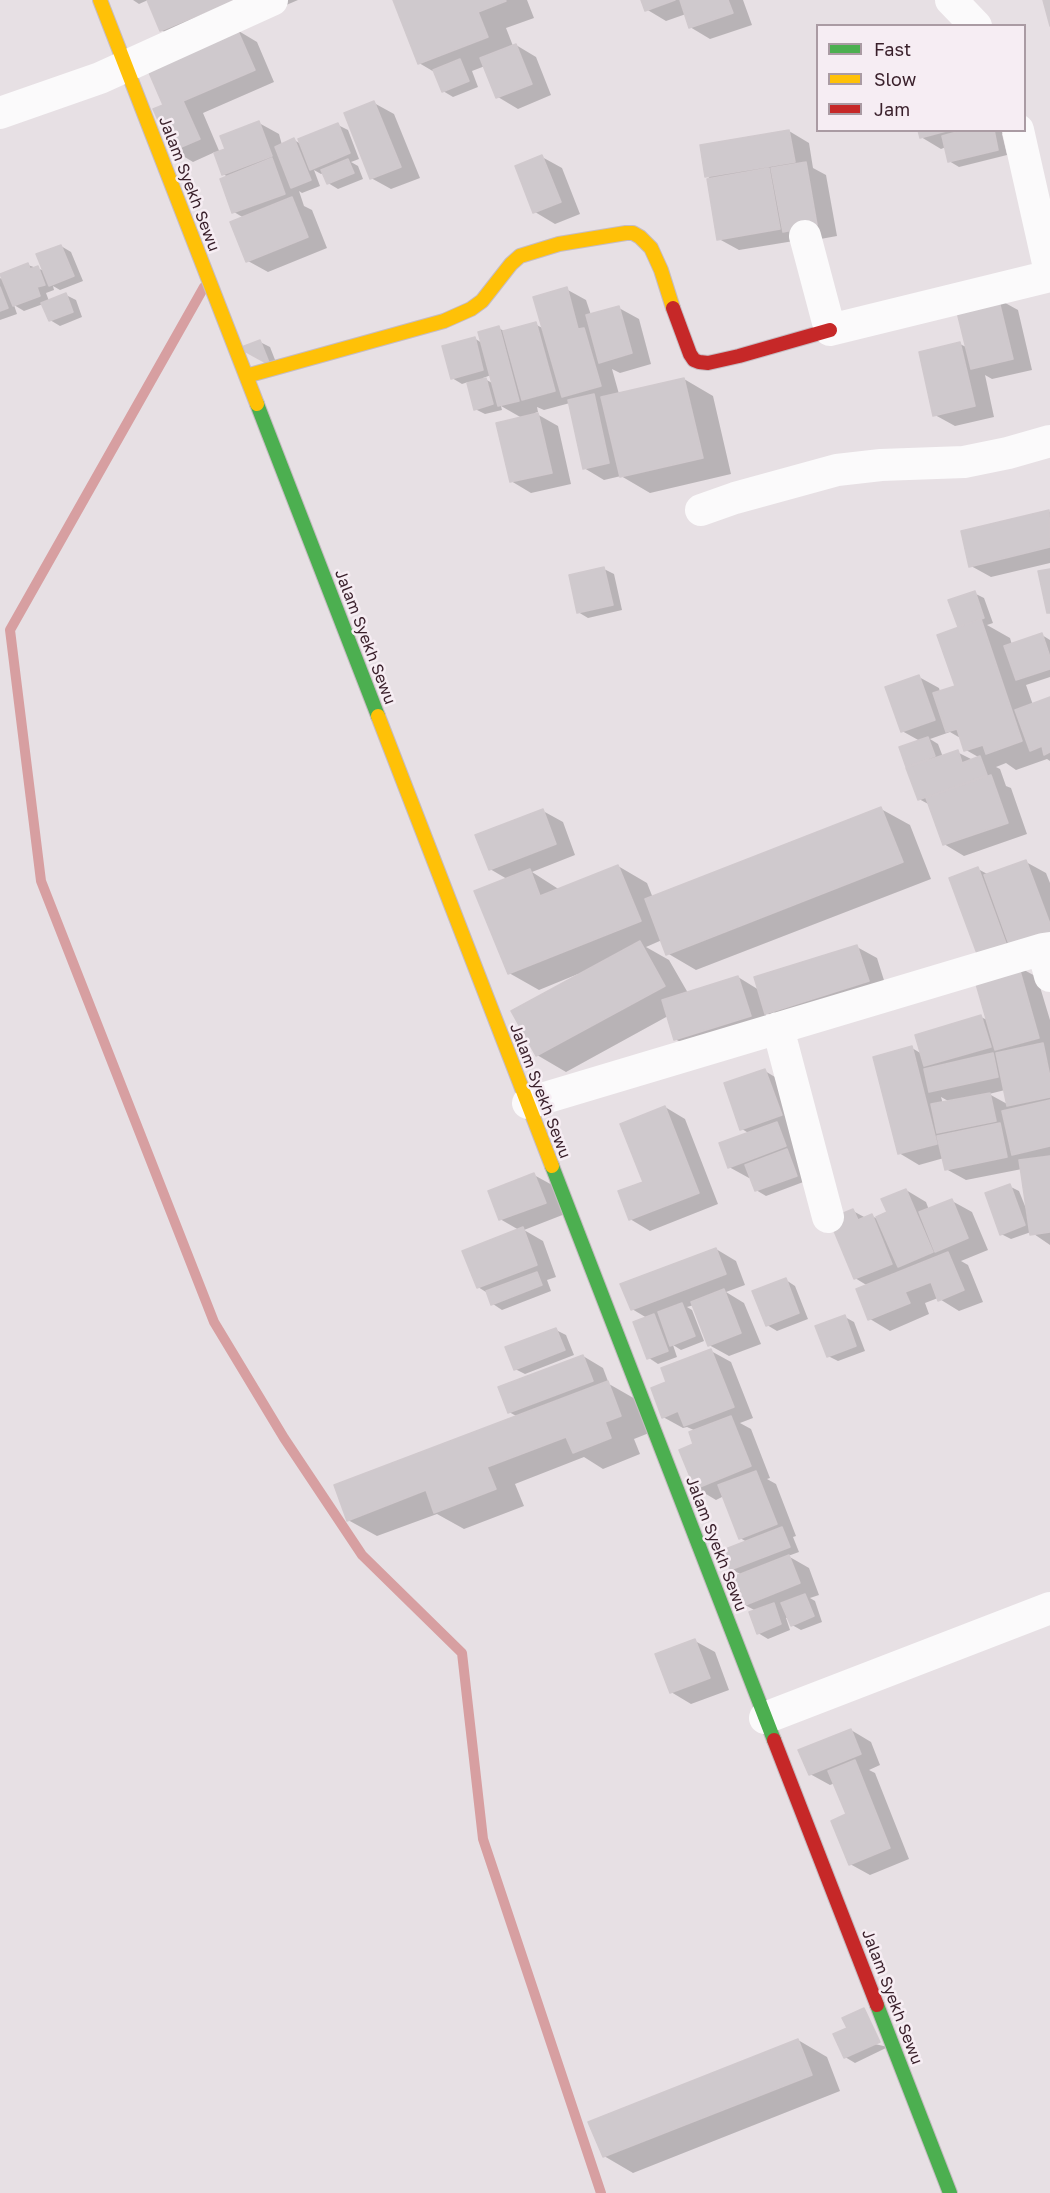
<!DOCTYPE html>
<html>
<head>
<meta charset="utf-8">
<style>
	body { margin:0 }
	#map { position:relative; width:1050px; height:2193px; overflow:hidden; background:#e7e0e4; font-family:"Golos Text",sans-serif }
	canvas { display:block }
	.legend { position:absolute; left:816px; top:24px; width:210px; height:108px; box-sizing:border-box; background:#f6edf3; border:2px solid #aa9ba3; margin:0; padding:8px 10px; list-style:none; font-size:18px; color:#391f2a }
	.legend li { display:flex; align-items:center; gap:12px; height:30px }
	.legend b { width:30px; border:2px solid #aa9ba3 }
</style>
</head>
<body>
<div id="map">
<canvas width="1050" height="2193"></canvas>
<ul class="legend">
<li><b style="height:8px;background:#4caf50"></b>Fast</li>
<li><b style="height:8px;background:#ffc107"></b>Slow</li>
<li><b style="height:8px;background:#c62828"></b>Jam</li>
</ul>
</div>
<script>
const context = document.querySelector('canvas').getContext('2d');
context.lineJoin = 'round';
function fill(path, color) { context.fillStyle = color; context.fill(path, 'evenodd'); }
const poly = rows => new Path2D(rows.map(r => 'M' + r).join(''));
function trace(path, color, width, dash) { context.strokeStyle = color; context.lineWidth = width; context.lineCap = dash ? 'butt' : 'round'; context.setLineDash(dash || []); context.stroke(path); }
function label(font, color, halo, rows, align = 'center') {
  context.font = font + ' "Golos Text",sans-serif'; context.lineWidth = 5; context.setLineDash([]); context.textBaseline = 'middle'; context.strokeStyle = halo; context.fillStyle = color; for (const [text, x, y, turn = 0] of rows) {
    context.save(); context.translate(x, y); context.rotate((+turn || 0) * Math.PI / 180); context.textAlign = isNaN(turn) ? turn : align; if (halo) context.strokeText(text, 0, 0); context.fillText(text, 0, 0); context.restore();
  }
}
const shadow = poly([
	[133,0,148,0,139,4],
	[149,0,255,0,181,41,161,30],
	[274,0,298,0,284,6],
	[395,0,527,0,534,18,506,28,513,46,516,45,536,57,551,95,518,109,498,97,485,66,472,71,478,87,453,97,443,91,436,73,419,63],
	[643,0,743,0,752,25,710,39,690,27,686,14,666,21,646,9],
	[237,30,257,42,274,82,203,113,220,153,227,150,259,123,279,134,282,145,294,140,301,144,338,125,348,130,359,159,351,162,358,166,363,179,338,189,328,183,324,173,321,174,314,170,320,186,302,193,299,191,304,206,312,210,327,248,268,272,248,261,244,218,234,212,228,177,223,174,215,152,193,162,173,150,165,105],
	[374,103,394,114,420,178,391,189,371,178],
	[919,130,1008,130,1002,134,1007,155,959,167,949,161,946,147,941,149,921,137],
	[789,131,809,143,813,168,826,175,837,236,804,242,800,240,739,250,719,239,712,180,707,176],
	[542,157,562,168,580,214,555,224,535,212],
	[61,246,71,252,83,281,60,290,53,286,54,290,46,293,49,301,66,295,76,300,82,317,60,326,50,320,43,304,24,311,14,305,17,314,0,320,0,278,5,281,28,265,45,271],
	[566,289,586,300,591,315,619,308,639,319,651,364,620,373,612,369,619,394,684,379,713,396,731,474,650,493,621,476,604,480,584,468,570,403,544,410,537,407,538,412,535,413,558,426,571,484,531,493,511,481,522,418,501,406,502,410,485,414,475,409,468,382,462,384,452,378,474,338,482,343,499,328,505,332,535,324,544,329],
	[491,375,494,384,483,378],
	[998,299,1018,310,1032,370,992,379,985,375,994,417,955,426,935,415,960,344,968,348],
	[260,342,270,347,279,370,241,349],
	[1048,511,1050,512,1050,563,991,577,971,566],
	[604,569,614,574,622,610,588,618,578,612],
	[974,593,984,598,993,623,987,625,1010,638,1012,645,1042,635,1050,640,1050,677,1026,685,1033,705,1050,699,1050,761,1047,759,1016,770,1006,763,996,767,1000,769,1006,786,1011,788,1027,834,964,856,944,844,930,805,919,799,911,768,907,766,920,741,902,731,919,677,939,688,940,692,957,686,962,628,959,626],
	[950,732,962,739,966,750,980,758,973,760,957,752,943,757,938,744,930,739],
	[881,809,910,825,931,879,696,970,667,953,662,940,646,947,669,960,688,993,738,977,759,990,857,947,877,958,888,993,786,1024,765,1012,770,1028,695,1050,675,1039,668,1016,566,1072,537,1055,579,976,578,974,539,990,509,973,507,879,490,869,543,811,563,822,575,855,532,872,560,890,618,866,647,883,653,898],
	[1026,862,1046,873,1050,883,1050,950,1015,965,1037,977,1050,1020,1050,1245,1031,1232,1011,1239,1001,1234,1009,1186,1019,1191,1027,1211,1022,1169,966,1180,946,1169,944,1158,919,1165,899,1153,912,1048,922,1054,981,1017,989,1021,978,869,989,875],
	[1005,1090,1009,1105,989,1094],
	[941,1097,950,1102,943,1104],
	[765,1071,785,1083,801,1126,789,1130,797,1135,806,1181,766,1196,756,1190,751,1178,749,1178,729,1167,750,1134,742,1129],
	[665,1107,685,1119,718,1204,650,1231,630,1219,645,1183],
	[534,1175,554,1186,565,1214,524,1230,543,1241,556,1277,547,1280,551,1291,502,1310,493,1304,489,1294,478,1287,519,1230,500,1219],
	[906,1190,926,1202,929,1210,952,1201,972,1212,988,1250,961,1261,968,1265,983,1302,959,1311,938,1298,925,1303,929,1314,890,1331,870,1319,868,1286,855,1278,853,1211,866,1218,872,1216,879,1220,889,1213],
	[716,1249,736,1261,745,1285,726,1292,744,1303,761,1344,729,1356,709,1345,694,1305,687,1307,692,1310,704,1341,681,1350,673,1345,677,1357,658,1364,649,1358,635,1323,647,1318,632,1309],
	[786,1280,795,1286,808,1319,777,1331,767,1325],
	[845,1317,854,1322,865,1351,838,1361,828,1356],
	[556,1330,566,1335,574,1355,525,1374,515,1369],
	[711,1351,731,1362,753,1418,740,1423,751,1429,770,1478,767,1479,776,1484,796,1536,793,1537,799,1552,788,1556,809,1568,819,1595,810,1598,815,1601,822,1622,801,1630,792,1625,789,1617,786,1618,790,1630,768,1639,758,1633,756,1611,745,1605,742,1575,731,1569,747,1542,740,1538,724,1496,716,1500,696,1488,696,1431,687,1427,683,1428,663,1417,668,1383],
	[583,1356,603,1368,609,1384,637,1400,649,1433,634,1439,640,1454,603,1469,584,1457,515,1484,524,1506,464,1529,437,1514,377,1536,348,1520,518,1417,509,1412],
	[695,1641,715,1652,729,1690,691,1704,671,1692],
	[851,1730,871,1742,880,1765,869,1770,875,1773,909,1859,870,1875,850,1864,848,1815,835,1783,830,1785,810,1774],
	[835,2035,888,2047,855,2063,845,2057],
	[798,2040,827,2057,840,2091,633,2173,604,2156]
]);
const stream = poly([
	[204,287,10,630,41,881,214,1322,284,1438,362,1555,462,1653,483,1839,601,2193]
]);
const building = poly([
	[147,0,235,0,160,31,147,0],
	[393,0,505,0,506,1,478,12,488,37,418,64,393,0],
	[641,0,675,0,645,11,641,0],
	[680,0,728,0,733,13,689,28,680,0],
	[1043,0,1050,0,1050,26,1043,0],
	[237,29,255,70,183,101,200,139,172,151,153,109,163,105,147,68,237,29],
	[516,44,532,84,496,98,480,58,516,44],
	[460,59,469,81,442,92,433,70,460,59],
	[374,101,401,167,370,179,344,113,374,101],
	[259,121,272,156,222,175,214,153,225,149,220,136,259,121],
	[338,123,350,153,310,170,298,139,338,123],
	[789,130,795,162,705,177,700,145,789,130],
	[918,130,950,130,920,138,918,130],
	[964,130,994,130,998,150,948,162,942,136,964,130],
	[294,138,311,180,291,188,275,147,294,138],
	[542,155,561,202,533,213,515,166,542,155],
	[272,158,285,194,232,213,220,179,272,158],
	[348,159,354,173,327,184,321,170,348,159],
	[806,162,817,225,783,232,771,168,806,162],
	[769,168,780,229,717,240,707,179,769,168],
	[292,197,308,237,246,262,230,222,292,197],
	[61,245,74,276,49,286,36,254,61,245],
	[28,263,30,269,38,266,45,285,37,287,40,296,13,306,0,274,28,263],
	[0,287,8,308,0,311,0,287],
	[567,287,578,329,584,328,601,386,562,397,533,297,567,287],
	[66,293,73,312,49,321,41,303,66,293],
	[998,297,1013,359,971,369,956,308,998,297],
	[619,306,632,353,599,363,586,315,619,306],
	[536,322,555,391,522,400,503,331,536,322],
	[499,326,519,401,498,406,478,332,499,326],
	[475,337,483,370,451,379,442,346,475,337],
	[260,340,270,365,239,348,260,340],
	[960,342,975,406,933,416,919,352,960,342],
	[486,378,493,404,474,410,467,383,486,378],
	[684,378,703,458,620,477,601,397,684,378],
	[594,394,609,463,583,469,568,400,594,394],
	[538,413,552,473,510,482,496,423,538,413],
	[1049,510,1050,547,969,567,961,531,1049,510],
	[604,567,613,605,577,613,569,575,604,567],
	[1050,569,1050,613,1047,613,1038,571,1050,569],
	[975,591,984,618,958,627,948,600,975,591],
	[981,619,1022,741,986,754,983,745,964,751,957,729,946,732,933,693,955,686,937,635,981,619],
	[1042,633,1050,657,1050,669,1016,680,1004,646,1042,633],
	[919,675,935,720,901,732,885,687,919,675],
	[1050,697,1050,752,1044,755,1042,746,1030,751,1015,710,1050,697],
	[928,737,935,756,906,767,899,747,928,737],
	[958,750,962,763,980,756,987,775,918,800,906,768,958,750],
	[991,775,1008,823,943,845,926,798,991,775],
	[881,807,903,862,666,955,645,899,881,807],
	[543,809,556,844,489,870,475,835,543,809],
	[1026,860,1050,924,1050,932,1010,947,984,875,1026,860],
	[618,865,641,921,508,974,474,891,530,869,540,896,618,865],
	[978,867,1008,949,979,959,949,878,978,867],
	[640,941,665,986,536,1056,511,1011,640,941],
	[857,945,869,981,765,1014,754,977,857,945],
	[1018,964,1039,1038,995,1050,974,977,1018,964],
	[738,976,751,1016,674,1040,662,1000,738,976],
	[981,1015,991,1047,924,1066,915,1035,981,1015],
	[1043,1043,1050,1077,1050,1097,1007,1106,996,1053,1043,1043],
	[912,1046,937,1144,898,1154,873,1057,912,1046],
	[993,1053,998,1077,929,1092,924,1069,993,1053],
	[765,1069,782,1115,740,1130,724,1083,765,1069],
	[990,1093,996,1121,937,1133,931,1104,990,1093],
	[1050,1100,1050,1146,1012,1155,1002,1111,1050,1100],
	[665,1106,699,1193,629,1220,618,1191,643,1182,620,1124,665,1106],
	[777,1122,786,1146,728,1168,719,1143,777,1122],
	[1000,1123,1007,1157,945,1170,937,1136,1000,1123],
	[787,1149,797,1176,755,1191,745,1165,787,1149],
	[1050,1156,1050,1232,1030,1235,1019,1160,1050,1156],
	[534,1173,546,1203,499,1220,488,1191,534,1173],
	[1010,1184,1025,1225,1000,1235,985,1193,1010,1184],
	[906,1189,933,1252,898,1267,876,1217,887,1212,881,1199,906,1189],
	[952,1199,968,1238,935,1252,919,1212,952,1199],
	[853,1209,858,1220,872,1214,892,1264,854,1279,829,1219,853,1209],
	[523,1227,537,1265,477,1288,462,1251,523,1227],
	[716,1248,726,1274,631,1310,620,1284,716,1248],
	[948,1252,964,1290,938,1301,931,1282,905,1292,910,1303,868,1320,856,1289,948,1252],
	[537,1272,542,1285,491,1305,486,1291,537,1272],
	[786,1278,799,1313,766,1326,752,1291,786,1278],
	[724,1289,741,1333,708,1346,691,1302,724,1289],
	[682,1303,695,1336,670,1346,658,1312,682,1303],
	[654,1314,668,1351,647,1359,633,1322,654,1314],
	[845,1315,856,1346,827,1357,815,1326,845,1315],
	[556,1328,565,1350,514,1370,505,1347,556,1328],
	[711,1349,734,1407,684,1426,678,1411,662,1418,651,1388,666,1382,661,1368,711,1349],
	[583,1355,593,1381,508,1413,498,1387,583,1355],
	[608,1381,621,1416,605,1422,611,1438,573,1453,566,1437,487,1467,496,1489,434,1513,426,1490,347,1521,334,1485,608,1381],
	[731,1416,751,1466,695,1489,679,1450,693,1444,689,1432,731,1416],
	[756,1471,777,1524,739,1539,718,1485,756,1471],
	[782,1527,790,1547,730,1570,723,1550,782,1527],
	[789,1555,800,1583,743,1606,733,1577,789,1555],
	[805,1594,814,1616,791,1626,781,1603,805,1594],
	[774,1603,781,1624,757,1634,749,1612,774,1603],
	[695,1639,710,1678,670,1693,655,1654,695,1639],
	[851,1729,861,1754,809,1775,798,1750,851,1729],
	[855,1760,890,1848,849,1865,831,1821,846,1814,828,1771,855,1760],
	[864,2008,880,2042,844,2058,833,2034,847,2028,842,2018,864,2008],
	[798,2039,812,2075,603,2157,588,2122,798,2039]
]);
const street = poly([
	[951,0,976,26],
	[0,113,100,78,272,0],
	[1018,130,1050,272],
	[805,236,830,330,1050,276],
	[701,510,735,498,837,470,881,465,964,462,1008,453,1050,441],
	[1050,948,1043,949,1050,976],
	[778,1028,828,1217],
	[528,1103,1043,949],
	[765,1718,1050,1608]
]);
const fast = poly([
	[257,404,378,716],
	[552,1166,774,1740],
	[877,2005,950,2193]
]);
const slow = poly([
	[100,0,257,404],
	[246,376,444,321,471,309,482,301,511,264,520,256,559,244,626,233,633,233,640,237,651,248,661,270,673,308],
	[378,716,552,1166]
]);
const jam = poly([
	[673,308,690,354,694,360,699,362,708,363,739,356,830,330],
	[774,1740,877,2005]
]);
const streetNames = [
	["Jalam Syekh Sewu",189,184,69],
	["Jalam Syekh Sewu",365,637,69],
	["Jalam Syekh Sewu",540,1091,69],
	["Jalam Syekh Sewu",716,1544,69],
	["Jalam Syekh Sewu",892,1997,69]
];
fill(shadow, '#0003');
trace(stream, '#d79fa1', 10);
fill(building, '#cfc9cd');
trace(building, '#d0c9cd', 1.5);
trace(fast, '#c6bcc2', 16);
trace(slow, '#c6bcc2', 16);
trace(jam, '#c6bcc2', 16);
trace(street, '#fbfafb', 32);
trace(fast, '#4caf50', 14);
trace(slow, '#ffc107', 14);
trace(jam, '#c62828', 14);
label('16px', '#391f2a', '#f6edf3', streetNames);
</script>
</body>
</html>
